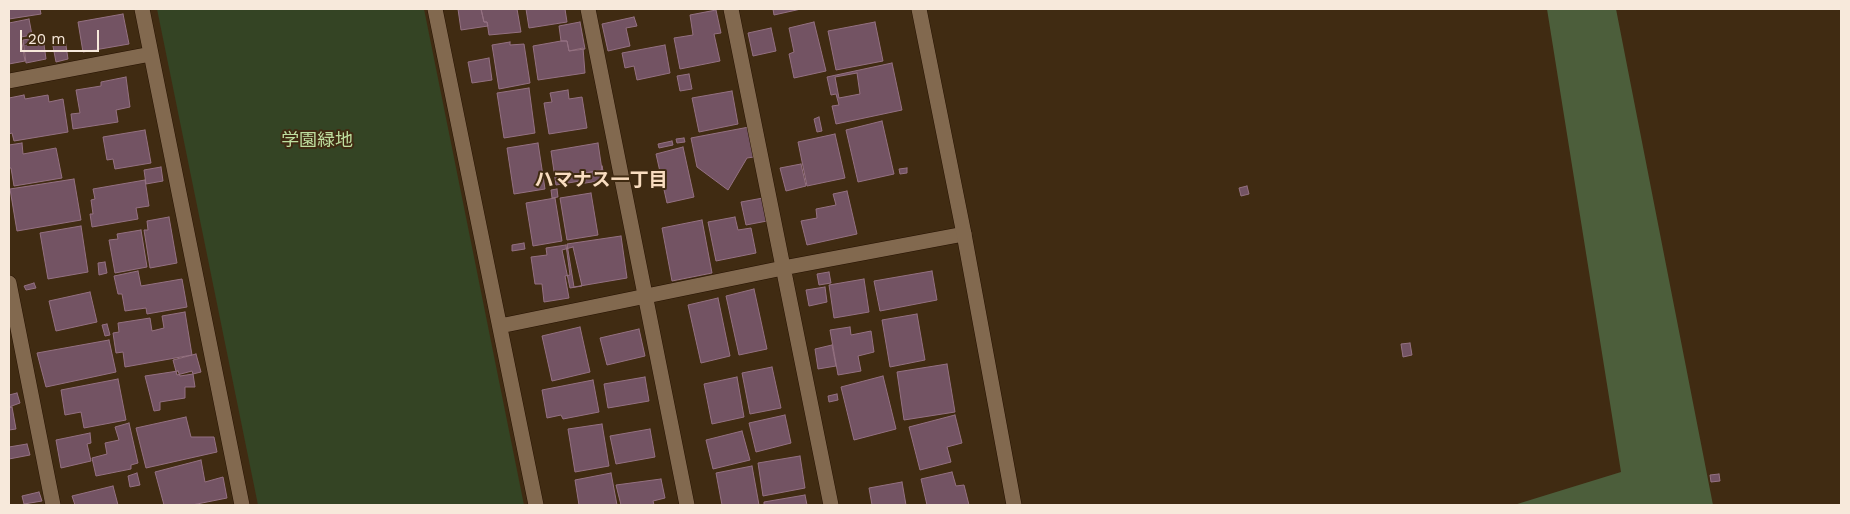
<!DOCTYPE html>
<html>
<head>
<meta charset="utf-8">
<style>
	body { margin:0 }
	#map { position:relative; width:1850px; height:514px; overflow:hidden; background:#402b12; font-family:"Work Sans",sans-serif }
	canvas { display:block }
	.frame { position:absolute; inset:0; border:10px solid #f7e9db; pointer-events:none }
	.scale { position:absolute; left:20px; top:30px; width:79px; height:22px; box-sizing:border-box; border:2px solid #f7e9db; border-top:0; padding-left:6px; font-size:15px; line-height:18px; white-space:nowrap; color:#f7e9db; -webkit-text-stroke:4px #402b12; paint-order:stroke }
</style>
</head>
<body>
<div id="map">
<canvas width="1850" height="514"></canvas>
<div class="frame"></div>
<div class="scale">20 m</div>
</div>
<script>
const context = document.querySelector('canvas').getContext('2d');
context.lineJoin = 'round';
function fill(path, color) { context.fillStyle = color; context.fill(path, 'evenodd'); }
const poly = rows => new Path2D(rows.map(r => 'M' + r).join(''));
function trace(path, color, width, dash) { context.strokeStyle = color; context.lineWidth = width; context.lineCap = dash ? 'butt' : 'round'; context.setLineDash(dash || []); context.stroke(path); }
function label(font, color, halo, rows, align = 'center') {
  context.font = font + ' "Work Sans","Noto Sans JP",sans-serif'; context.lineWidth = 4; context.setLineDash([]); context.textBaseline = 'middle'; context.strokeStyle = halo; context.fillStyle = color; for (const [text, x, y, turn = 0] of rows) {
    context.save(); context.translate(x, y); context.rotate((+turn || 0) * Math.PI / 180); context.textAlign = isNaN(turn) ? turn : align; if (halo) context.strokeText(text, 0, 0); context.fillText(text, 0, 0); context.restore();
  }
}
const green = poly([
	[157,9,424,9,524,505,258,505]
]);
const forest = poly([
	[1547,9,1616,9,1713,505,1514,505,1621,472]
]);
const building = poly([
	[9,9,40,9,41,14,9,19,9,9],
	[458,9,481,9,484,22,487,22,488,26,461,30,458,9],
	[481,9,517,9,521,32,489,35,487,22,484,22,481,9],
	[526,9,565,9,567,22,529,28,526,9],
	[773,9,801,9,774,15,773,9],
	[716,10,721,33,714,34,720,61,680,69,674,38,693,35,690,15,716,10],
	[123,14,129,44,83,52,78,22,123,14],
	[634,17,637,26,626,28,630,46,608,51,602,24,634,17],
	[29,19,32,35,21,37,25,61,9,64,9,23,29,19],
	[580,22,585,49,569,51,567,41,561,41,559,26,580,22],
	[814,22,826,71,794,78,789,54,794,52,789,28,814,22],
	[875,22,883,61,836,70,828,31,875,22],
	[771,28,776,51,753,56,748,33,771,28],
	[43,37,46,59,26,63,23,40,43,37],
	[65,39,68,59,56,62,52,41,65,39],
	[561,41,567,41,569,51,583,48,585,73,538,80,533,46,561,41],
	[510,42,510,45,524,44,530,83,499,89,492,45,510,42],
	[665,45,670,73,637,80,634,66,625,68,622,53,665,45],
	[489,58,492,80,472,83,468,62,489,58],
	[892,63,902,110,836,124,832,106,839,105,836,94,831,95,827,77,892,63],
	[857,73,860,94,839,98,835,77,857,73],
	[689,74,692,89,680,91,677,76,689,74],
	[126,77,130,107,116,110,118,122,73,129,71,114,80,113,76,90,101,86,101,82,126,77],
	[529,88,535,133,504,138,497,93,529,88],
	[568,90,569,99,582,97,587,128,549,134,544,103,552,102,550,93,568,90],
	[732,91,738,124,699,132,692,98,732,91],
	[24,95,25,99,48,95,49,102,63,99,68,132,14,141,12,133,9,134,9,98,24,95],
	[819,117,822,131,817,132,814,119,819,117],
	[882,121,894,174,858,182,846,130,882,121],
	[749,127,754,157,747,158,728,190,697,167,691,138,749,127],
	[145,130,151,163,115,169,113,159,107,160,103,137,145,130],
	[835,134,845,178,807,186,798,142,835,134],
	[684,138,685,142,677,143,676,139,684,138],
	[672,141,673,145,659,148,658,144,672,141],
	[22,143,23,154,56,148,62,178,14,186,11,168,9,168,9,145,22,143],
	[538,143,545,189,514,194,507,148,538,143],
	[598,143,602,170,585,173,586,180,556,185,551,151,598,143],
	[683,147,694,197,667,203,656,154,683,147],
	[801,164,806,186,786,191,780,168,801,164],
	[602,166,605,180,579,184,579,181,586,180,585,173,602,170,602,166],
	[161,167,163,181,146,184,144,170,161,167],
	[907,168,907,173,900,174,899,169,907,168],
	[74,179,81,220,17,231,10,189,74,179],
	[145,180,149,206,136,208,138,219,92,227,90,214,93,214,91,200,95,199,93,189,145,180],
	[1247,186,1249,194,1241,196,1239,188,1247,186],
	[557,189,558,197,552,198,551,190,557,189],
	[847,191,857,234,807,245,801,221,817,218,816,209,836,205,833,194,847,191],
	[591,193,598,235,567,240,560,198,591,193],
	[555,198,562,241,533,246,526,203,555,198],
	[763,198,767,221,746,225,741,202,763,198],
	[169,217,177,263,150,268,144,230,148,230,147,221,169,217],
	[735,217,738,230,751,228,756,253,716,261,708,222,735,217],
	[702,220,712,273,672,281,662,228,702,220],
	[81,226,88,272,48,279,40,233,81,226],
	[141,230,147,267,115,273,109,240,118,239,117,234,141,230],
	[621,236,627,278,574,287,567,244,621,236],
	[524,243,525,249,512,251,512,245,524,243],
	[566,245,570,275,565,276,569,298,544,302,542,284,535,284,531,257,547,255,546,248,566,245],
	[573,247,582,286,570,288,562,250,573,247],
	[105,262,107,273,99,275,98,263,105,262],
	[138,271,141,286,182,279,187,307,147,314,146,308,125,311,122,294,118,294,114,276,138,271],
	[932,271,937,300,880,311,874,281,932,271],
	[829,272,831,283,819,285,817,274,829,272],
	[864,279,869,312,834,318,829,285,864,279],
	[34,283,36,288,26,290,24,286,34,283],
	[825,287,827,302,809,306,806,290,825,287],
	[754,289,767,349,739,355,726,296,754,289],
	[90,292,97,322,56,331,49,301,90,292],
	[718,298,730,356,701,363,688,305,718,298],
	[185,312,192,355,125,367,123,352,116,353,113,333,119,332,118,323,150,318,152,331,164,328,162,316,185,312],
	[917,314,925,360,890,367,882,320,917,314],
	[107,324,110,335,105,336,102,325,107,324],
	[580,327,590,372,552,381,542,336,580,327],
	[850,327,851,335,871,331,874,352,858,356,861,371,838,375,830,330,850,327],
	[639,329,645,356,607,365,600,338,639,329],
	[109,340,116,372,46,387,37,353,109,340],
	[1410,343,1412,355,1403,357,1401,344,1410,343],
	[832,345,836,366,818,369,815,349,832,345],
	[196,354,201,372,193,374,192,371,177,375,173,360,196,354],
	[947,364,955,412,904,420,897,372,947,364],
	[772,367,781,408,750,414,742,373,772,367],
	[178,371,180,376,193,374,195,387,185,387,185,398,160,402,160,410,154,411,145,376,178,371],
	[883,376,896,429,854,440,841,387,883,376],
	[645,377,649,401,608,408,604,384,645,377],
	[737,377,744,417,712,424,704,384,737,377],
	[118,379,126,420,84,428,81,412,65,415,61,390,118,379],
	[593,380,599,412,563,419,561,415,547,418,542,390,593,380],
	[17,393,20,403,9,407,9,395,17,393],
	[837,394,838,400,829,402,828,396,837,394],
	[12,407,16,429,9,430,9,408,12,407],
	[785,415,791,443,756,452,749,423,785,415],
	[955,415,962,443,947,447,951,462,920,470,909,427,955,415],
	[186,417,191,437,214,437,217,452,146,468,136,428,186,417],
	[129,423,138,463,131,465,131,469,96,476,92,458,107,454,105,443,119,440,115,427,129,423],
	[602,424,609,466,575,472,568,429,602,424],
	[650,429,655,457,616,464,610,436,650,429],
	[742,431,750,460,713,469,706,440,742,431],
	[90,433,91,443,87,444,91,461,61,468,56,440,90,433],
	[27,444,30,455,9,459,9,447,27,444],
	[800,456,805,488,763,496,758,463,800,456],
	[201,460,205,482,223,477,227,498,192,505,164,505,155,472,201,460],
	[752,466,759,505,722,505,716,473,752,466],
	[952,472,956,486,964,485,969,505,927,505,921,479,952,472],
	[137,473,140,485,130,487,128,476,137,473],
	[611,473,617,505,579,505,575,480,611,473],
	[1719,474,1720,481,1711,482,1710,475,1719,474],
	[661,479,665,498,653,501,654,505,621,505,616,485,661,479],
	[902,482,906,505,872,505,869,488,902,482],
	[113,486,118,505,75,505,72,496,113,486],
	[39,492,42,501,24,504,22,496,39,492],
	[805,495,807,505,764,505,764,502,805,495]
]);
const street = poly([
	[142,9,242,505],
	[435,9,536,505],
	[588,9,687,505],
	[731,9,831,505],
	[9,81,151,54],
	[9,283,53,505],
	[500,326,783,268,964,234]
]);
const secondary = poly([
	[919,9,964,234,1014,505]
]);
const parkNames = [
	["学園緑地",317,141]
];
const neighbourhoodNames = [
	["ハマナス一丁目",601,180]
];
fill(green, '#344424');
fill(forest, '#4c5e3b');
fill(building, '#735363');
trace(building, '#947182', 1);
trace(street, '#261200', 16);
trace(secondary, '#261200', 16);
trace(street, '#82694f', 15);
trace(secondary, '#82694f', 15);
label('18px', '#bede9f', '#402b12', parkNames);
label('bold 19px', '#f9ddc0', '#402b12', neighbourhoodNames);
</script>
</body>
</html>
